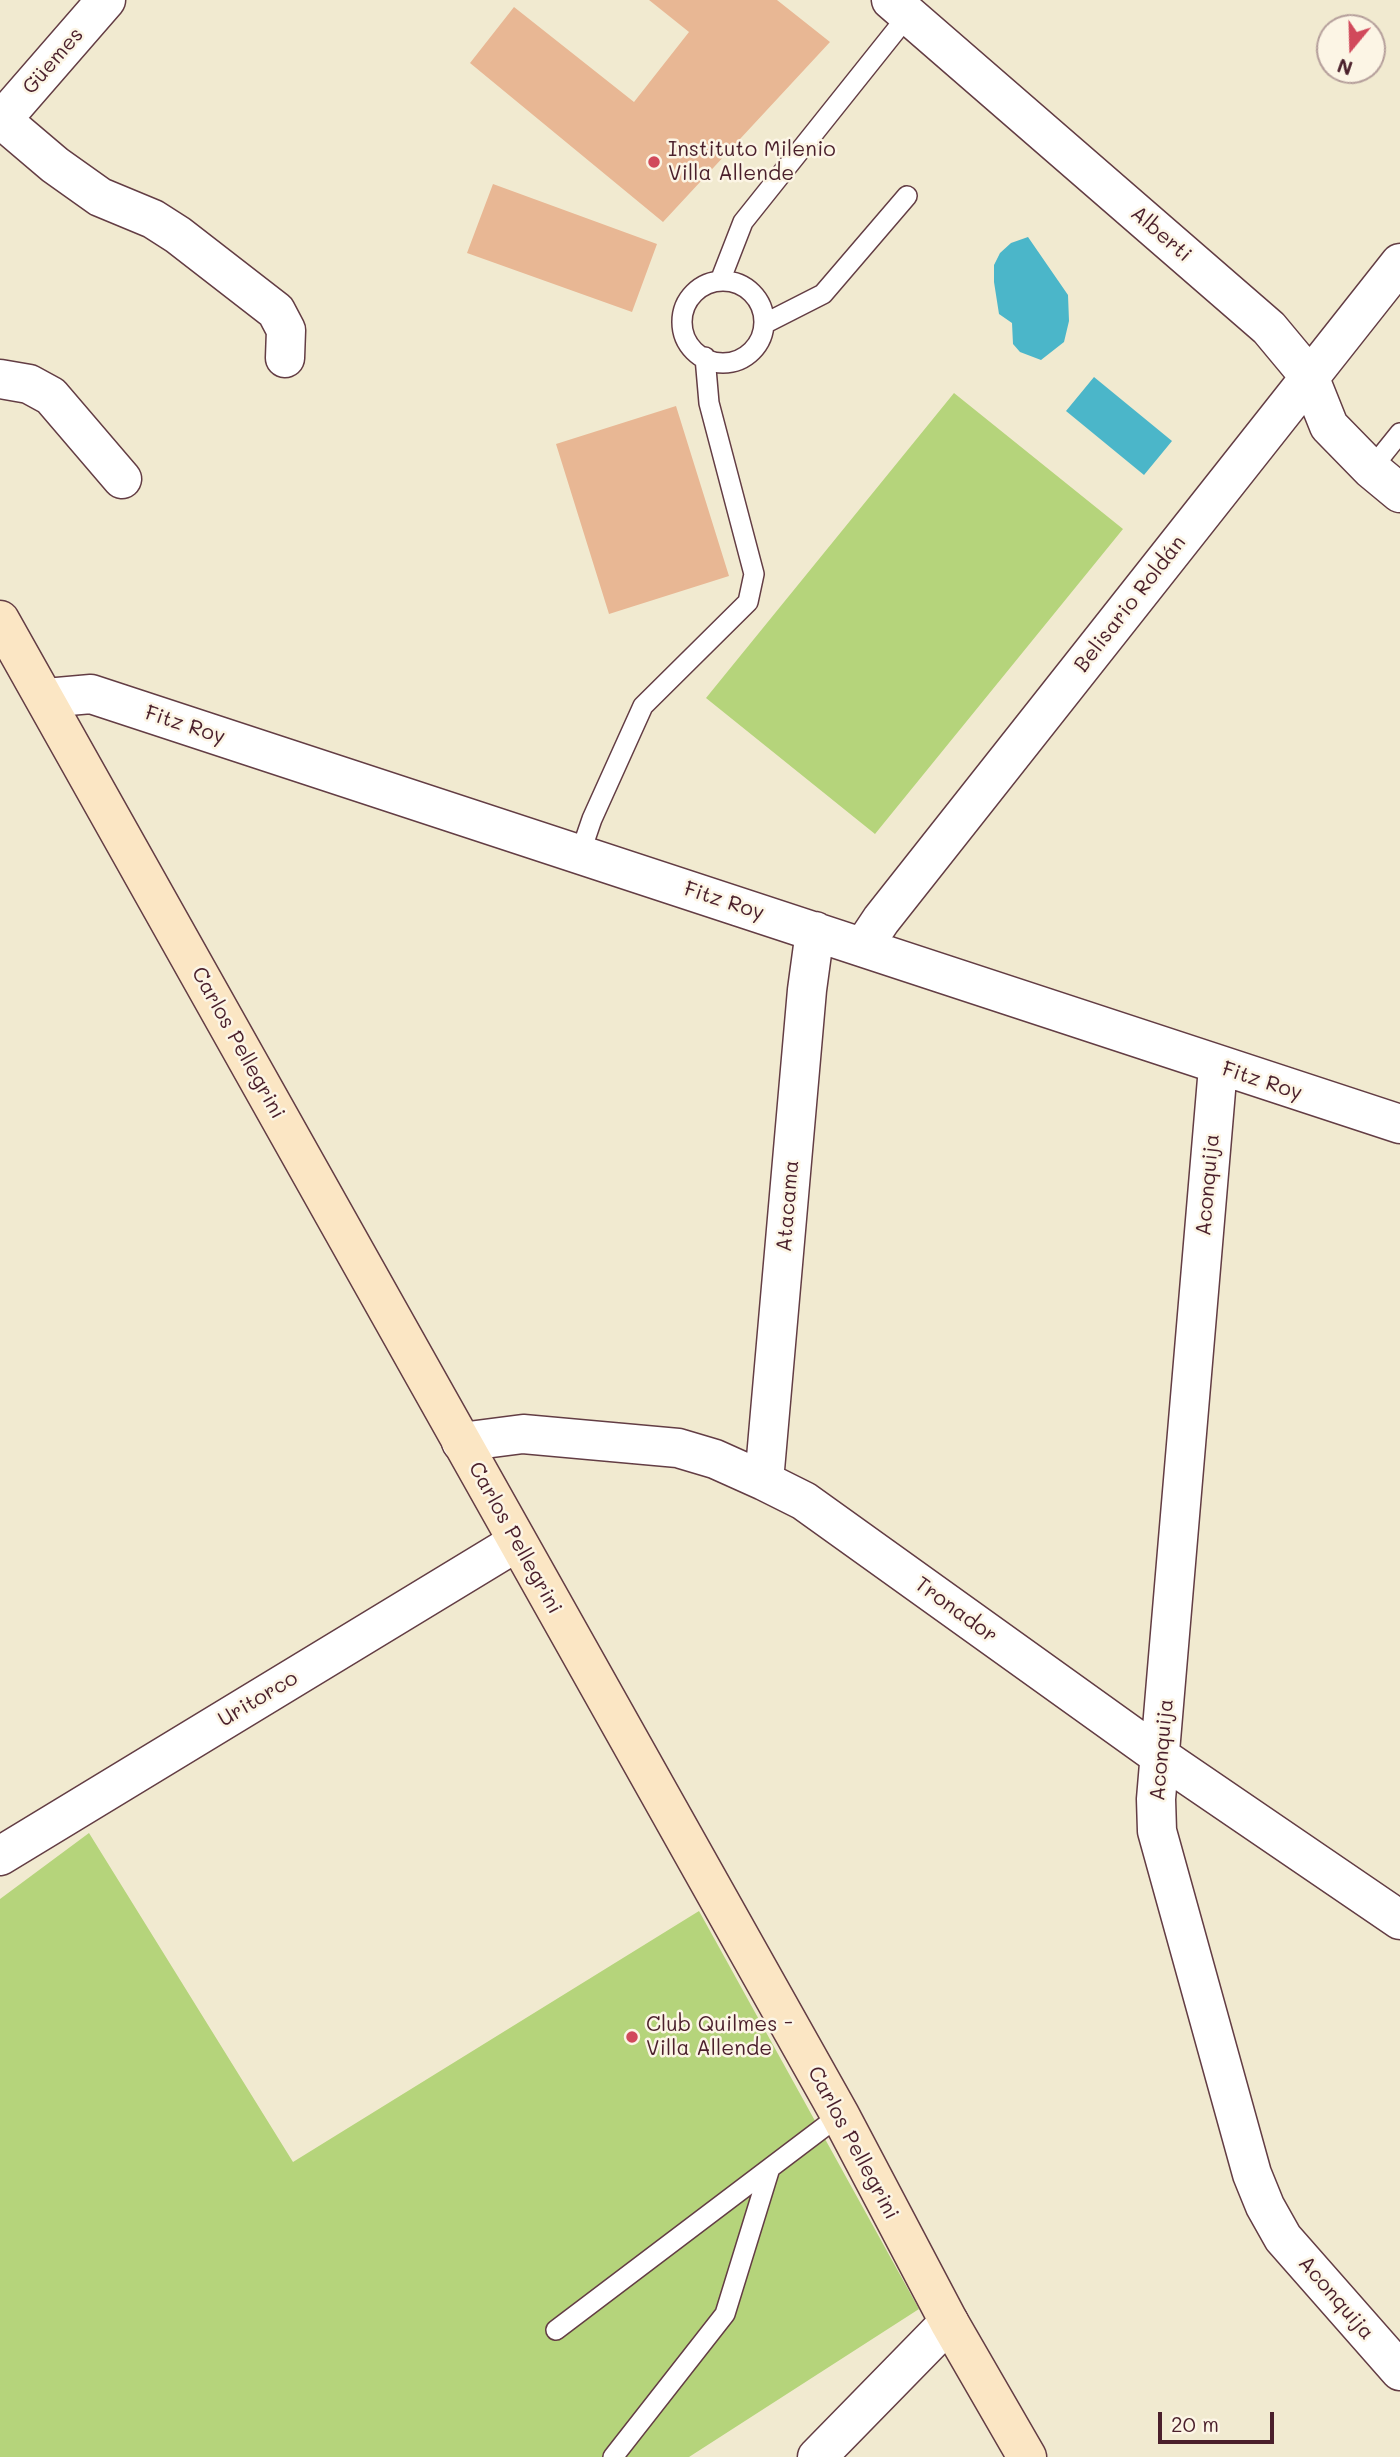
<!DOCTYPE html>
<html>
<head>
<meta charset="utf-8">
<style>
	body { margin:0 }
	#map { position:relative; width:1400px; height:2457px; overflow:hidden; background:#f1ead0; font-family:Mali,sans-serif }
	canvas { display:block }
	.north { position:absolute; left:1316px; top:14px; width:70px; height:70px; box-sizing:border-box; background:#fcf5e5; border:2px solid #b59f9b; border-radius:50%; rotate:199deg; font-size:19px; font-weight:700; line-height:28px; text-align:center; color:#4a1f2b }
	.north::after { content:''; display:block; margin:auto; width:24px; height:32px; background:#d1495b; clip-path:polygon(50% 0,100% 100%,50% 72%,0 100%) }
	.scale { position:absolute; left:1158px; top:2412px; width:116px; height:32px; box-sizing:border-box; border:4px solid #4a1f2b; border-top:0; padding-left:9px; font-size:21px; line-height:24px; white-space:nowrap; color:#4a1f2b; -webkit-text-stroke:5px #fcf5e5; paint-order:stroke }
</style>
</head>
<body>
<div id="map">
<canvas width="1400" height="2457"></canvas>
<div class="north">N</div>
<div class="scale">20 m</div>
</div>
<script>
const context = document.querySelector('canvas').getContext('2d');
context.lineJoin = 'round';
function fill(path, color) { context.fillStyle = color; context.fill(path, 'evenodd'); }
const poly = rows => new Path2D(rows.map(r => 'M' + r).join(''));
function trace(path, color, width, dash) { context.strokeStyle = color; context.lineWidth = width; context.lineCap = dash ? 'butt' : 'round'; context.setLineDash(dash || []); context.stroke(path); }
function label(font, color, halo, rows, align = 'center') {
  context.font = font + ' Mali,sans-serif'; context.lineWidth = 5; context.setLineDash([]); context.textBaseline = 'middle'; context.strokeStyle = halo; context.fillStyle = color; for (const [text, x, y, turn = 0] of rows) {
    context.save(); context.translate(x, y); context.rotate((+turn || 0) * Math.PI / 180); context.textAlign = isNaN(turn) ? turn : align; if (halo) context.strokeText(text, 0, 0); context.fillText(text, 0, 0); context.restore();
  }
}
const green = poly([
	[954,393,1123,529,875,834,706,698],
	[89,1833,293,2162,699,1911,919,2309,689,2457,0,2457,0,1899]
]);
const water = poly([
	[1028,237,1068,295,1069,321,1064,342,1041,360,1020,352,1013,344,1012,323,999,314,994,282,994,265,1000,253,1011,243],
	[1094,377,1172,441,1144,475,1066,411]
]);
const building = poly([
	[649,0,777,0,830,42,663,222,470,63,514,7,634,102,689,32],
	[493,184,657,244,632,312,467,253],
	[676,406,729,576,609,614,556,444]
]);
const service = poly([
	[720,281,743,222,909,14],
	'682 322a41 41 0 1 1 82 0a41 41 0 1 1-82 0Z',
	[764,324,823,294,907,196],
	[1371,469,1400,433],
	[580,854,592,819,643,706,748,602,754,574,709,403,705,357],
	[556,2330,840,2115],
	[613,2457,725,2314,770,2168]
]);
const minor = poly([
	[891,0,1269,328,1309,376,1329,426,1371,469,1400,493],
	[2,120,55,165,100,197,153,219,178,235,276,311,286,330,285,358],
	[0,122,106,0],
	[0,379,29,384,51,396,122,479],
	[46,698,91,694,1400,1124],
	[863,947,881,920,1400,263],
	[1218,1067,1156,1799,1157,1831,1252,2174,1265,2206,1283,2238,1400,2371],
	[461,1442,523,1434,678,1448,715,1459,764,1481,804,1501,1161,1757,1400,1920],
	[764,1481,807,990,815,931],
	[0,1856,517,1542],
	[817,2457,949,2322]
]);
const secondary = poly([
	[0,620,840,2115,949,2322,1027,2457]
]);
const markers = [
	[654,162,7,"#d1495b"],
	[632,2037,7,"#d1495b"]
];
const streetNames = [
	["Güemes",53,61,-49],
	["Alberti",1161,234,41],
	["Belisario Roldán",1130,604,-52],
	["Fitz Roy",185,725,18],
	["Fitz Roy",724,901,18],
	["Carlos Pellegrini",238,1043,61],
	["Fitz Roy",1262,1081,18],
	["Aconquija",1208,1185,-85],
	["Atacama",788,1206,-85],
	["Carlos Pellegrini",515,1538,61],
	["Tronador",956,1610,36],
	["Uritorco",258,1699,-31],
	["Aconquija",1162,1750,-85],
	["Carlos Pellegrini",853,2143,62],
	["Aconquija",1336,2298,49]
];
const poiNames = [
	["Instituto Milenio",668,150],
	["Villa Allende",668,174],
	["Club Quilmes -",646,2025],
	["Villa Allende",646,2049]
];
fill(green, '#b5d47b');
fill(water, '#4bb6c9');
fill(building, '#e8b794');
trace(service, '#633d44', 22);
trace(minor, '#633d44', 41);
trace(secondary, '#633d44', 41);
trace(service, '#fff', 19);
trace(minor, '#fff', 38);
trace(secondary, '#fbe6c4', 38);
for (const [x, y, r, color] of markers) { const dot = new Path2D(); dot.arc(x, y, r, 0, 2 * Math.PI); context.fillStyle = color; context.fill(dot); trace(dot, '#fcf5e5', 2.5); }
label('21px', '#4a1f2b', '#fcf5e5', streetNames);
label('21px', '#4a1f2b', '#fcf5e5', poiNames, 'left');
</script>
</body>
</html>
